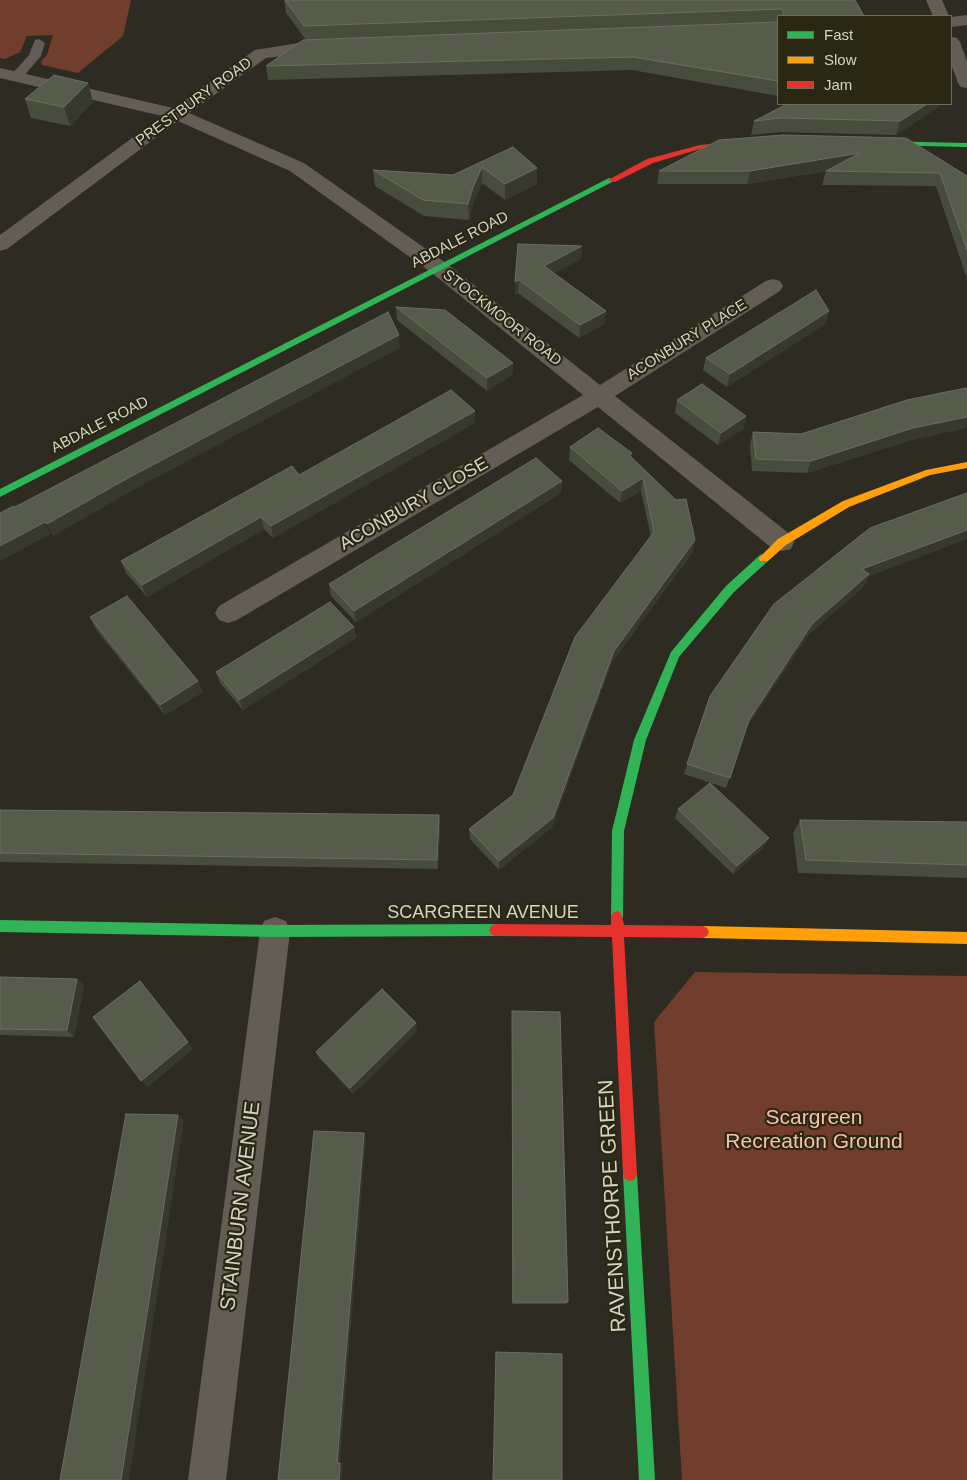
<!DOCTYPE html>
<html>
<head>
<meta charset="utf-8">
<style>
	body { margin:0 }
	#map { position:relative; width:967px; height:1480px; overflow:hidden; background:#2e2c22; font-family:Arial,sans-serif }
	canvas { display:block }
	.legend { position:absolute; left:777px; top:15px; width:175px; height:90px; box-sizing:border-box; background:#2a2713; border:1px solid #6e6c5b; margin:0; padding:6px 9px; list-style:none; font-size:15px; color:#d4d3c7 }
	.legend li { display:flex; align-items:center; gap:10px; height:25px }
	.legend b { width:25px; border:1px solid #6e6c5b }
</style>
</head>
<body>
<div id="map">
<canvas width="967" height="1480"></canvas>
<ul class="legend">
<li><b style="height:6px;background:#30b455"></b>Fast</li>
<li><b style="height:6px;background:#ff9f0a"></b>Slow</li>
<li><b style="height:6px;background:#e5322d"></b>Jam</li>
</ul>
</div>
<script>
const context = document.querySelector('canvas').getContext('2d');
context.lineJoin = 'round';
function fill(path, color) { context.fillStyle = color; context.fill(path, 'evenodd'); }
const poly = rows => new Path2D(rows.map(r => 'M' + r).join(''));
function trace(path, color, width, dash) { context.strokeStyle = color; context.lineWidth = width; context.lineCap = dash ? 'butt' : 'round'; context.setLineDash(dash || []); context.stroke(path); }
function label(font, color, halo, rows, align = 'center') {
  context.font = font + ' Arial,sans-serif'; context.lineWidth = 4.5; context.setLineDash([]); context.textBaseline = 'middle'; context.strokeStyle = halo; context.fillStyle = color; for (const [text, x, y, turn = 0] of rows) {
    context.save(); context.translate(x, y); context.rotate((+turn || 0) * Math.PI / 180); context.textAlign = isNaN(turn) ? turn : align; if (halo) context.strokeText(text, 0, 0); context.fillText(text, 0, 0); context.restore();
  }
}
const green = poly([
	[0,0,131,0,123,36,78,73,42,65,41,61,47,55,53,35,27,36,20,52,5,59,0,58],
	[695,972,967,976,967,1480,682,1480,654,1022]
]);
const lane = poly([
	[39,39,45,43,41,56,22,78,12,78,11,75,29,55,35,40,39,39]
]);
const street = poly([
	[926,0,942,0,949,16,933,16,926,0],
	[967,15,967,25,951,27,951,17,967,15],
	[951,37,957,38,960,42,967,61,967,88,961,87,958,83,951,64,951,37],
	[328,41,334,42,337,46,334,50,266,58,189,113,304,163,446,263,600,385,766,281,773,279,780,281,783,286,780,291,615,396,791,535,794,542,791,549,782,551,773,549,598,407,237,620,228,623,219,620,215,613,219,606,583,395,432,273,290,171,178,121,7,249,0,251,0,235,162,116,0,78,0,68,173,108,255,50,305,42,328,41],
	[275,917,286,921,290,931,226,1480,188,1480,260,931,264,921,275,917]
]);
const fast = poly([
	[876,141,967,143,967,147,879,145,876,145,876,141],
	[609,178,616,180,0,497,0,489,609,178],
	[764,554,768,555,769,558,768,561,734,592,679,657,646,740,624,831,623,917,621,921,617,923,613,921,611,917,612,831,634,740,671,652,726,586,760,555,764,554],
	[0,920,275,925,495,924,499,926,501,930,499,934,495,936,275,937,0,932,0,920],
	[630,1167,635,1169,637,1174,655,1480,639,1480,623,1174,625,1169,630,1167]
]);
const slow = poly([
	[967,462,967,468,930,475,849,507,786,545,768,561,760,561,759,558,778,539,843,501,926,470,967,462],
	[703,926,967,932,967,944,703,938,699,936,697,932,699,928,703,926]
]);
const jam = poly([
	[744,141,747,141,747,145,700,149,653,163,615,182,608,180,647,159,700,145,744,141],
	[617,911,621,913,624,925,703,926,707,928,709,932,707,936,703,938,624,937,637,1174,635,1179,630,1181,625,1179,623,1174,612,937,495,936,491,934,489,930,491,926,495,924,611,925,611,917,613,913,617,911]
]);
const wall = poly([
	[284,0,855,0,864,16,778,16,778,96,632,70,268,80,266,66,306,40,286,13],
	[88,83,93,102,70,126,31,118,25,99],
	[938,107,896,135,780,132,751,135,754,121],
	[719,140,967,176,967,279,936,186,822,185,826,171,827,171,747,184,657,184,659,171],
	[513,147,537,168,537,184,505,200,482,183,473,203,469,220,424,216,375,186,373,170,453,175],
	[582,246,581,259,554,273,606,311,604,324,579,338,518,293,515,295,515,282],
	[396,307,513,363,512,375,487,391,397,320],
	[829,311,825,324,727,387,703,370,706,358],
	[677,400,746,416,743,429,718,445,675,413],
	[475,423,273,538,264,529,147,597,126,573,121,561,299,475],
	[753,432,908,441,807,473,752,471,750,445],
	[570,447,632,453,631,457,695,540,693,552,612,662,552,827,499,870,470,839,469,829,513,795,651,537,641,491,620,503,569,460],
	[561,493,356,622,331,596,329,584],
	[868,577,864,586,808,635,746,728,726,788,684,774,710,696],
	[90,617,203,692,165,715,95,628],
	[354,627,356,638,243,710,220,683,216,672],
	[678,809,764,847,733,874,675,818],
	[0,810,439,815,440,825,438,869,0,862],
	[800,820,967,822,967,878,798,873,793,833],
	[0,977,77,979,84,986,74,1037,0,1035],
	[512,1011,568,1302,566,1304,512,1304],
	[416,1023,417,1030,353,1094,319,1058,316,1052]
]);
const shadedWall = poly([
	[88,83,93,102,70,126,64,107],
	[927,104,939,104,938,107,896,135,900,121],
	[860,153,856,166,747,184,750,171],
	[482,167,482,183,473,203,469,220,468,204,473,187],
	[537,168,537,184,505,200,505,184],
	[582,246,581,259,543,279,544,266],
	[519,280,518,293,515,295,515,282],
	[606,311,604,324,579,338,580,325],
	[829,311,825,324,727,387,730,374],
	[399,335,400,348,133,490,53,536,47,524,128,478],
	[513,363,512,375,487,391,487,378],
	[475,411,475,423,273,538,271,526],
	[746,416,743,429,718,445,721,433],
	[967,417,967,428,908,441,807,473,811,461,913,428],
	[643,478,641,491,620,503,622,491],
	[562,481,561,493,356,622,354,611],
	[261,517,264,529,147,597,142,585],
	[45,522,51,534,0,561,0,546],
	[967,530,967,539,868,577,864,586,808,635,745,730,749,720,812,624,862,569],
	[695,540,693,552,612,662,552,827,499,870,499,861,614,651],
	[354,627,356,638,243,710,239,700],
	[198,681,203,692,165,715,160,705],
	[439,815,440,825,438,869,437,860],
	[769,838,764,847,733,874,737,866],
	[77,979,84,986,74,1037,67,1030],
	[140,981,193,1049,148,1087,141,1081],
	[416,1023,417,1030,353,1094,350,1088],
	[178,1115,184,1120,129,1480,121,1480],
	[364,1133,366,1138,340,1462,337,1463],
	[343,1462,342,1480,339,1480,340,1463]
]);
const building = poly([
	[285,0,855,0,864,16,783,16,783,10,781,9,304,26,285,0],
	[778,22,778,81,633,57,266,66,303,40,778,22],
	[54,75,88,83,64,107,25,99,54,75],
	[787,104,927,104,900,121,783,118,754,121,787,104],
	[783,135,906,138,967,176,967,250,940,173,826,171,860,153,750,171,659,171,719,140,783,135],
	[513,147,537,168,505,184,482,167,473,187,468,204,423,200,373,170,453,175,513,147],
	[518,244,582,246,544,266,606,311,580,325,519,280,515,282,518,244],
	[816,290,829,311,730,374,706,358,816,290],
	[396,307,445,310,513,363,487,378,396,307],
	[388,312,399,335,128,478,47,524,45,522,0,546,0,513,14,506,15,507,388,312],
	[702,384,746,416,721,433,677,400,702,384],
	[966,388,967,389,967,417,913,428,811,461,756,459,753,432,801,434,907,400,966,388],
	[451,390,475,411,271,526,261,517,142,585,121,561,292,466,299,475,451,390],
	[598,428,632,453,629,455,676,500,686,499,695,540,614,651,553,818,499,861,469,829,513,795,575,637,654,532,643,478,622,491,570,447,598,428],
	[536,458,562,481,354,611,329,584,536,458],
	[967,493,967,530,862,569,869,574,812,624,749,720,730,778,687,764,710,696,774,604,870,528,967,493],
	[127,596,198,681,160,705,90,617,127,596],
	[330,602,354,627,239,700,216,672,330,602],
	[710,783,769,838,737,866,678,809,710,783],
	[0,810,439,815,437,860,0,853,0,810],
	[800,820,967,822,967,865,806,860,800,820],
	[0,977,77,979,67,1030,0,1029,0,977],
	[140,981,188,1042,141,1081,93,1017,140,981],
	[382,989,416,1023,350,1088,316,1052,382,989],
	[512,1011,560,1012,568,1302,513,1302,512,1011],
	[126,1114,178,1115,121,1480,60,1480,126,1114],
	[314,1131,364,1133,337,1463,340,1463,339,1480,278,1480,314,1131],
	[496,1352,562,1354,562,1480,493,1480,496,1352]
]);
const farStreetnames = [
	["PRESTBURY ROAD",194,102,-36],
	["ABDALE ROAD",460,240,-27],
	["STOCKMOOR ROAD",502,318,38],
	["ACONBURY PLACE",687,340,-32],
	["ABDALE ROAD",100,425,-27]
];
const streetNames = [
	["ACONBURY CLOSE",414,504,-30],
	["SCARGREEN AVENUE",483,913]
];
const nearParknames = [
	["Scargreen",814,1118],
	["Recreation Ground",814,1142]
];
const nearStreetnames = [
	["STAINBURN AVENUE",241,1206,-83],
	["RAVENSTHORPE GREEN",613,1206,-93]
];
fill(green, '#713d2d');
fill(lane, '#645d56');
fill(street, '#645d56');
fill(fast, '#30b455');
fill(slow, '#ff9f0a');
fill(jam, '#e5322d');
fill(wall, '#484c3d');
fill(shadedWall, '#37392c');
fill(building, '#575b4c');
trace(building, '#6a6e5f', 1);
label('15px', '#d4d3c7', '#2a2713', farStreetnames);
label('18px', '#d4d3c7', '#2a2713', streetNames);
label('21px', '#fabfad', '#2a2713', nearParknames);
label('21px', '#d4d3c7', '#2a2713', nearStreetnames);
</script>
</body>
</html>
